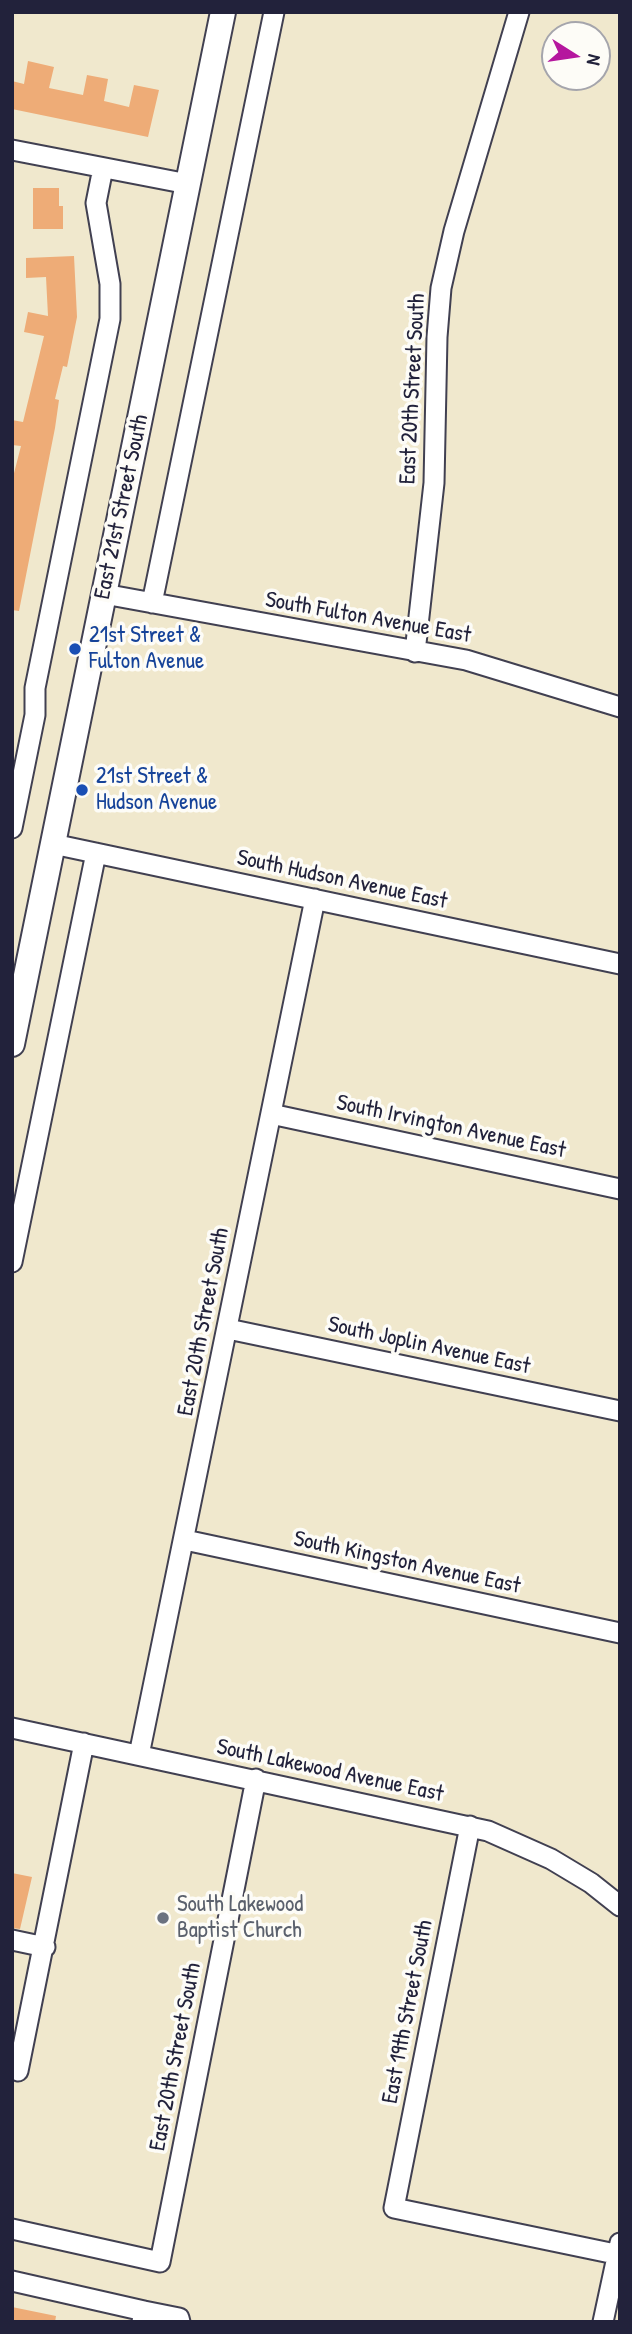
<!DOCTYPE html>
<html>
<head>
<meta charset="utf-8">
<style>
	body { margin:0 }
	#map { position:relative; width:632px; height:2334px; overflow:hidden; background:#f0e8cd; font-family:"Patrick Hand",sans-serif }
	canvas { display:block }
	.frame { position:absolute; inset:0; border:14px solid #22223b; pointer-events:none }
	.north { position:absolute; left:541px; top:21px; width:70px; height:70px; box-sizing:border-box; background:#fdfcf7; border:2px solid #a5a5ac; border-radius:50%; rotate:102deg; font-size:19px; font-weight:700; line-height:28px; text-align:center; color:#22223b }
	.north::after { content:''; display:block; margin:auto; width:24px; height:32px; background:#b5179e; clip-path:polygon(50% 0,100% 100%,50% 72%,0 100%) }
</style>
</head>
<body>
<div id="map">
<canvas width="632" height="2334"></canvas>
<div class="frame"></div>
<div class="north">N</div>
</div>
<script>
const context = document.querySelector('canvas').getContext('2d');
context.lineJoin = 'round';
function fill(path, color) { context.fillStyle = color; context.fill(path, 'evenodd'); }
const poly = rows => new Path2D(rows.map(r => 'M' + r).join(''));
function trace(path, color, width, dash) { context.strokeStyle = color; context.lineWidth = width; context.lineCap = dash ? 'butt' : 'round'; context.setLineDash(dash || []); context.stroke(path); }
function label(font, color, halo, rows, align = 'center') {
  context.font = font + ' "Patrick Hand",sans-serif'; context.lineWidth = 7; context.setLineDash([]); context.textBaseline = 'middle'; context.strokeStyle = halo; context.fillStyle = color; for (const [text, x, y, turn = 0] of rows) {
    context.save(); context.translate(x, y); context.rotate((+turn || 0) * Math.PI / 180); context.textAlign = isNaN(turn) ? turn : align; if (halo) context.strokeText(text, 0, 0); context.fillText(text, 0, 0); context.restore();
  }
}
const building = poly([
	[28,61,54,67,49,88,83,95,87,75,108,79,104,101,129,107,134,85,159,90,148,137,12,109,12,81,24,84],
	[33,188,59,188,59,206,63,206,63,229,33,229],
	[74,256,77,317,67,367,63,366,55,399,59,400,55,428,19,611,12,610,12,481,21,446,12,445,12,420,23,422,44,336,24,332,28,312,48,316,46,277,26,278,26,258],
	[12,1873,32,1877,20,1929,12,1928],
	[12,2307,56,2316,55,2322,12,2322]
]);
const minor = poly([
	[12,150,188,184],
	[104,594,466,660,620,707],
	[152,603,274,12],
	[415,652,434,483,437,337,441,288,454,231,519,12],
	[12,828,35,715,35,688,110,319,110,284,96,203,103,168],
	[53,844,620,964],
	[271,1114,620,1189],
	[12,1262,96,853],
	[228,1329,620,1411],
	[185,1540,620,1633],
	[12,1728,488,1831,551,1859,591,1883,620,1906],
	[139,1755,315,899],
	[470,1826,394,2208,620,2255],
	[12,1940,45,1947],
	[18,2071,84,1743],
	[12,2229,160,2262,256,1779],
	[12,2281,144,2311,142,2322],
	[144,2311,179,2318,180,2322],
	[603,2322,620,2243]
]);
const major = poly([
	[12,1044,223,12]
]);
const markers = [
	[75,649,7,"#1a4fb4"],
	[82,790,7,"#1a4fb4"],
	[163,1918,7,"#6b7280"]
];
const streetNames = [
	["East 20th Street South",413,389,-87],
	["East 21st Street South",122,507,-78],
	["South Fulton Avenue East",368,618,10],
	["South Hudson Avenue East",342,880,12],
	["South Irvington Avenue East",451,1127,12],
	["East 20th Street South",204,1322,-79],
	["South Joplin Avenue East",429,1346,12],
	["South Kingston Avenue East",407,1563,12],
	["South Lakewood Avenue East",330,1771,12],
	["East 19th Street South",408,2012,-79],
	["East 20th Street South",176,2057,-79]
];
const transitNames = [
	["21st Street &",89,636],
	["Fulton Avenue",89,662],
	["21st Street &",96,777],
	["Hudson Avenue",96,803]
];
const worshipNames = [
	["South Lakewood",177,1905],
	["Baptist Church",177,1931]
];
fill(building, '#eeac77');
trace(minor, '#414051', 23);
trace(major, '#414051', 28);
trace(minor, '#fff', 19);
trace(major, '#fff', 24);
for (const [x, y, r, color] of markers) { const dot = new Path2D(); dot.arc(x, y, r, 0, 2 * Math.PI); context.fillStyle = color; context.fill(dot); trace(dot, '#fdfcf7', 2.5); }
label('23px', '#22223b', '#fdfcf7', streetNames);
label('23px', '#164399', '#fdfcf7', transitNames, 'left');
label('23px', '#5b616d', '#fdfcf7', worshipNames, 'left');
</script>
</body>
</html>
